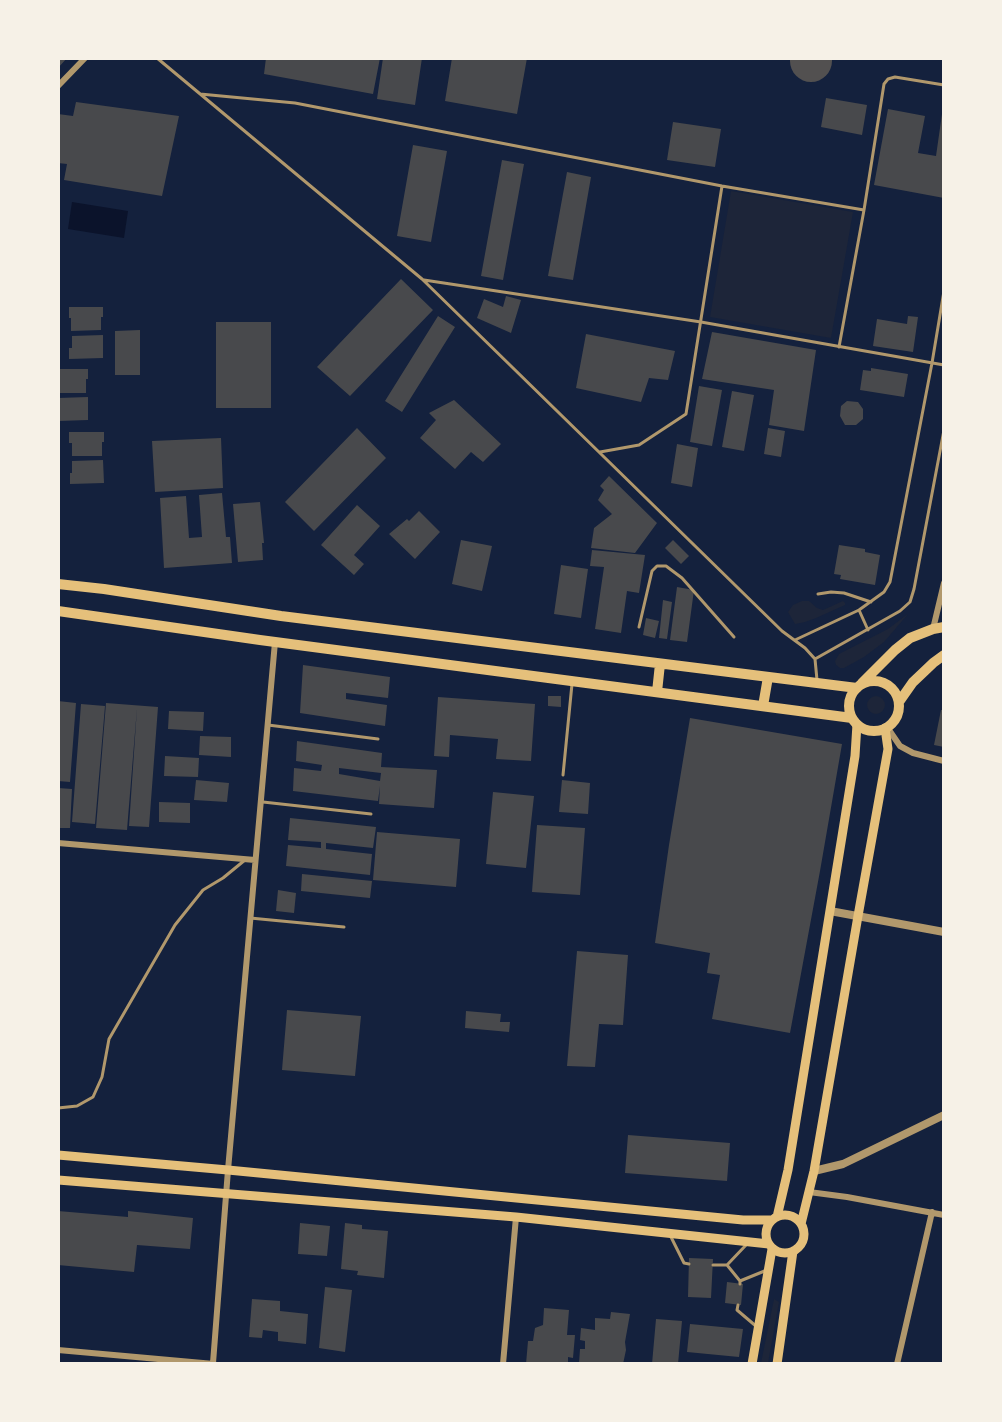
<!DOCTYPE html>
<html>
<head>
<meta charset="utf-8">
<style>
	body { margin:0 }
	#map { position:relative; width:1002px; height:1422px; overflow:hidden; background:#14213d; font-family:"Fira Sans Condensed",sans-serif }
	canvas { display:block }
	.frame { position:absolute; inset:0; border:60px solid #f6f1e7; pointer-events:none }
</style>
</head>
<body>
<div id="map">
<canvas width="1002" height="1422"></canvas>
<div class="frame"></div>
</div>
<script>
const context = document.querySelector('canvas').getContext('2d');
context.lineJoin = 'round';
function fill(path, color) { context.fillStyle = color; context.fill(path, 'evenodd'); }
const poly = rows => new Path2D(rows.map(r => 'M' + r).join(''));
function trace(path, color, width, dash) { context.strokeStyle = color; context.lineWidth = width; context.lineCap = dash ? 'butt' : 'round'; context.setLineDash(dash || []); context.stroke(path); }
const green = poly([
	[731,191,853,212,831,338,710,317],
	[802,601,809,601,817,608,823,610,843,601,845,603,845,605,816,618,805,622,795,624,788,612,793,605],
	[908,614,884,642,864,657,844,668,840,668,836,665,835,661,839,654,888,629],
	'867 705a9 9 0 1 1 18 0a9 9 0 1 1-18 0Z',
	[774,1299,779,1302,768,1363,761,1363]
]);
const water = poly([
	[72,202,128,211,124,238,68,229]
]);
const taxiway = poly([
	[811,61,811,58]
]);
const building = poly([
	[58,58,67,58,58,68],
	[266,58,380,58,373,94,264,74],
	[383,58,422,58,415,105,377,99],
	[452,58,527,58,517,114,445,101],
	[826,98,867,105,862,135,821,127],
	[76,102,179,116,162,196,64,180,67,164,58,163,58,114,73,116],
	[888,109,925,116,918,153,936,156,942,114,944,114,944,198,874,185],
	[673,122,721,129,715,167,667,160],
	[413,145,447,151,431,242,397,236],
	[502,160,524,164,503,280,481,276],
	[567,172,591,177,573,280,548,276],
	[401,279,433,310,350,396,317,367],
	[506,296,521,300,511,333,477,318,484,299,503,307],
	[69,307,103,307,103,317,101,317,101,330,71,331,71,318,69,318],
	[438,316,455,327,402,412,385,401],
	[908,316,918,317,913,352,873,346,877,319,907,324],
	[216,322,271,322,271,408,216,408],
	[140,330,140,375,115,375,115,331],
	[712,332,816,350,804,431,769,425,774,390,702,379],
	[586,334,675,351,668,380,649,378,641,402,576,388],
	[103,335,103,358,69,359,69,348,72,348,72,336],
	[871,368,908,374,904,397,860,390,863,370,871,371],
	[58,369,88,369,88,379,86,379,86,393,58,393],
	[699,386,722,390,712,446,690,442],
	[732,391,754,395,744,451,722,447],
	[88,397,88,420,58,421,58,398],
	[454,400,501,444,483,462,471,452,455,469,420,438,436,420,429,413],
	[847,401,858,402,863,409,863,419,856,425,845,425,840,416,841,406],
	[357,428,386,458,314,531,285,502],
	[768,428,785,431,781,457,764,454],
	[69,432,104,432,104,442,102,442,102,456,72,456,72,443,69,443],
	[221,438,223,488,155,492,152,441],
	[677,444,698,448,692,487,671,483],
	[103,460,104,483,70,484,70,473,72,473,72,461],
	[609,476,657,523,635,553,591,548,594,528,612,514,598,500,604,490,600,486],
	[222,493,226,537,230,537,232,563,164,568,160,498,186,496,189,538,202,537,199,495],
	[260,502,264,543,262,543,263,560,238,562,233,504],
	[357,505,380,526,354,555,364,564,354,575,321,545],
	[419,511,440,532,415,559,389,534,407,519,409,521],
	[461,540,492,546,482,591,452,584],
	[673,540,689,556,681,564,665,548],
	[839,545,865,549,865,552,880,555,875,585,840,579,841,575,834,574],
	[592,550,645,555,639,593,627,591,621,633,595,629,604,567,590,566],
	[561,565,588,569,581,618,554,614],
	[677,587,694,590,687,642,670,640],
	[663,600,672,602,667,639,659,638],
	[646,618,659,621,655,638,643,635],
	[303,665,390,677,388,698,346,693,346,699,387,705,385,726,300,713],
	[548,696,561,696,561,707,548,706],
	[438,697,535,704,531,761,496,759,498,739,450,735,449,757,434,756],
	[58,701,76,703,70,782,58,781],
	[106,703,158,707,149,827,129,826,137,708,127,830,96,828],
	[81,704,105,706,95,824,72,822],
	[941,710,944,710,944,747,934,745],
	[169,711,204,712,203,731,168,729],
	[690,718,842,744,820,871,790,1033,712,1019,720,975,707,973,710,953,655,943,669,845],
	[200,736,231,737,231,757,199,755],
	[297,741,382,753,381,767,437,770,434,808,379,804,380,786,378,801,293,791,294,768,321,771,322,765,296,761],
	[339,768,381,773,380,781,339,774],
	[165,756,199,758,198,777,164,776],
	[196,780,229,783,227,802,194,800],
	[562,780,590,783,588,814,559,812],
	[58,788,72,789,70,828,58,828],
	[493,792,534,796,526,868,486,864],
	[159,802,190,803,190,823,159,822],
	[290,818,376,827,373,848,326,843,326,849,372,854,370,875,286,866,288,845,321,848,321,842,288,840],
	[537,825,585,828,580,895,532,892],
	[377,832,460,839,456,887,373,880],
	[302,874,372,881,370,898,301,891],
	[278,890,296,893,294,913,276,911],
	[577,951,628,955,623,1025,599,1024,595,1067,567,1066],
	[287,1010,361,1016,355,1076,282,1070],
	[466,1011,501,1014,500,1022,510,1022,509,1032,465,1028],
	[628,1135,730,1143,727,1181,625,1173],
	[58,1211,128,1217,128,1211,193,1218,190,1249,137,1245,134,1272,58,1265],
	[300,1223,330,1226,327,1256,298,1254],
	[345,1223,362,1225,362,1229,388,1231,384,1278,357,1275,358,1271,341,1269],
	[689,1258,713,1259,711,1298,688,1297],
	[727,1282,743,1284,741,1305,725,1303],
	[325,1287,352,1290,345,1352,319,1348],
	[252,1299,280,1301,280,1311,308,1314,306,1344,278,1341,278,1332,263,1330,262,1338,249,1337],
	[544,1308,569,1310,567,1335,575,1335,573,1358,568,1357,568,1364,526,1364,528,1341,533,1341,535,1328,543,1325],
	[611,1312,630,1314,625,1342,626,1350,623,1364,579,1364,580,1349,585,1349,585,1341,580,1340,581,1328,595,1330,595,1318,610,1319],
	[656,1319,682,1321,678,1364,652,1364],
	[690,1324,743,1329,739,1357,687,1352]
]);
const service = poly([
	[157,58,422,279,782,631,805,648,815,659,817,680],
	[200,94,295,103,722,186,864,210],
	[424,280,701,322,944,365],
	[839,347,864,210,884,84,888,79,895,77,944,85],
	[600,452,639,445,686,414,722,186],
	[818,594,831,592,844,593,871,602],
	[859,610,868,630],
	[639,627,652,571,657,566,666,566,682,578,734,637],
	[795,640,859,610,884,592,890,582,932,363,944,291],
	[815,659,900,611,910,602,914,589,944,430],
	[268,725,378,739],
	[563,775,572,684],
	[263,802,371,814],
	[250,918,344,927],
	[58,1108,77,1106,93,1097,102,1077,109,1039,175,925,203,890,223,878,245,860],
	[670,1235,684,1263,689,1264],
	[713,1265,727,1265,747,1244],
	[727,1265,740,1281],
	[740,1284,740,1281,767,1270],
	[738,1305,737,1310,757,1327]
]);
const minor = poly([
	[58,86,85,58],
	[933,629,944,583],
	[887,727,900,746,913,753,944,761],
	[58,843,255,860],
	[809,1192,847,1197,944,1215],
	[58,1350,214,1364],
	[213,1363,228,1170,275,642],
	[503,1364,516,1217],
	[897,1364,932,1212]
]);
const tertiary = poly([
	[830,911,944,932],
	[814,1171,843,1164,944,1115]
]);
const secondary = poly([
	[58,1155,228,1170,743,1220,771,1220],
	[58,1180,516,1217,769,1244],
	'766 1234a19 19 0 1 1 38 0a19 19 0 1 1-38 0Z',
	[777,1217,788,1170,855,756,857,724],
	[801,1224,814,1171,858,916,888,749,885,728],
	[752,1364,772,1249],
	[777,1364,793,1251]
]);
const primary = poly([
	[58,584,104,589,281,616,857,688],
	[58,611,260,640,852,718],
	'849 706a25 25 0 1 1 50 0a25 25 0 1 1-50 0Z',
	[862,683,895,650,910,638,933,629,944,627],
	[657,692,660,664],
	[899,702,913,682,933,663,944,655],
	[763,706,768,677]
]);
fill(green, '#1d2539');
fill(water, '#0b132b');
trace(taxiway, '#525050', 42);
fill(building, '#48494c');
trace(service, '#b1986c', 3);
trace(minor, '#b1986c', 6);
trace(tertiary, '#b1986c', 8);
trace(secondary, '#e5c07b', 9);
trace(primary, '#e5c07b', 10);
</script>
</body>
</html>
